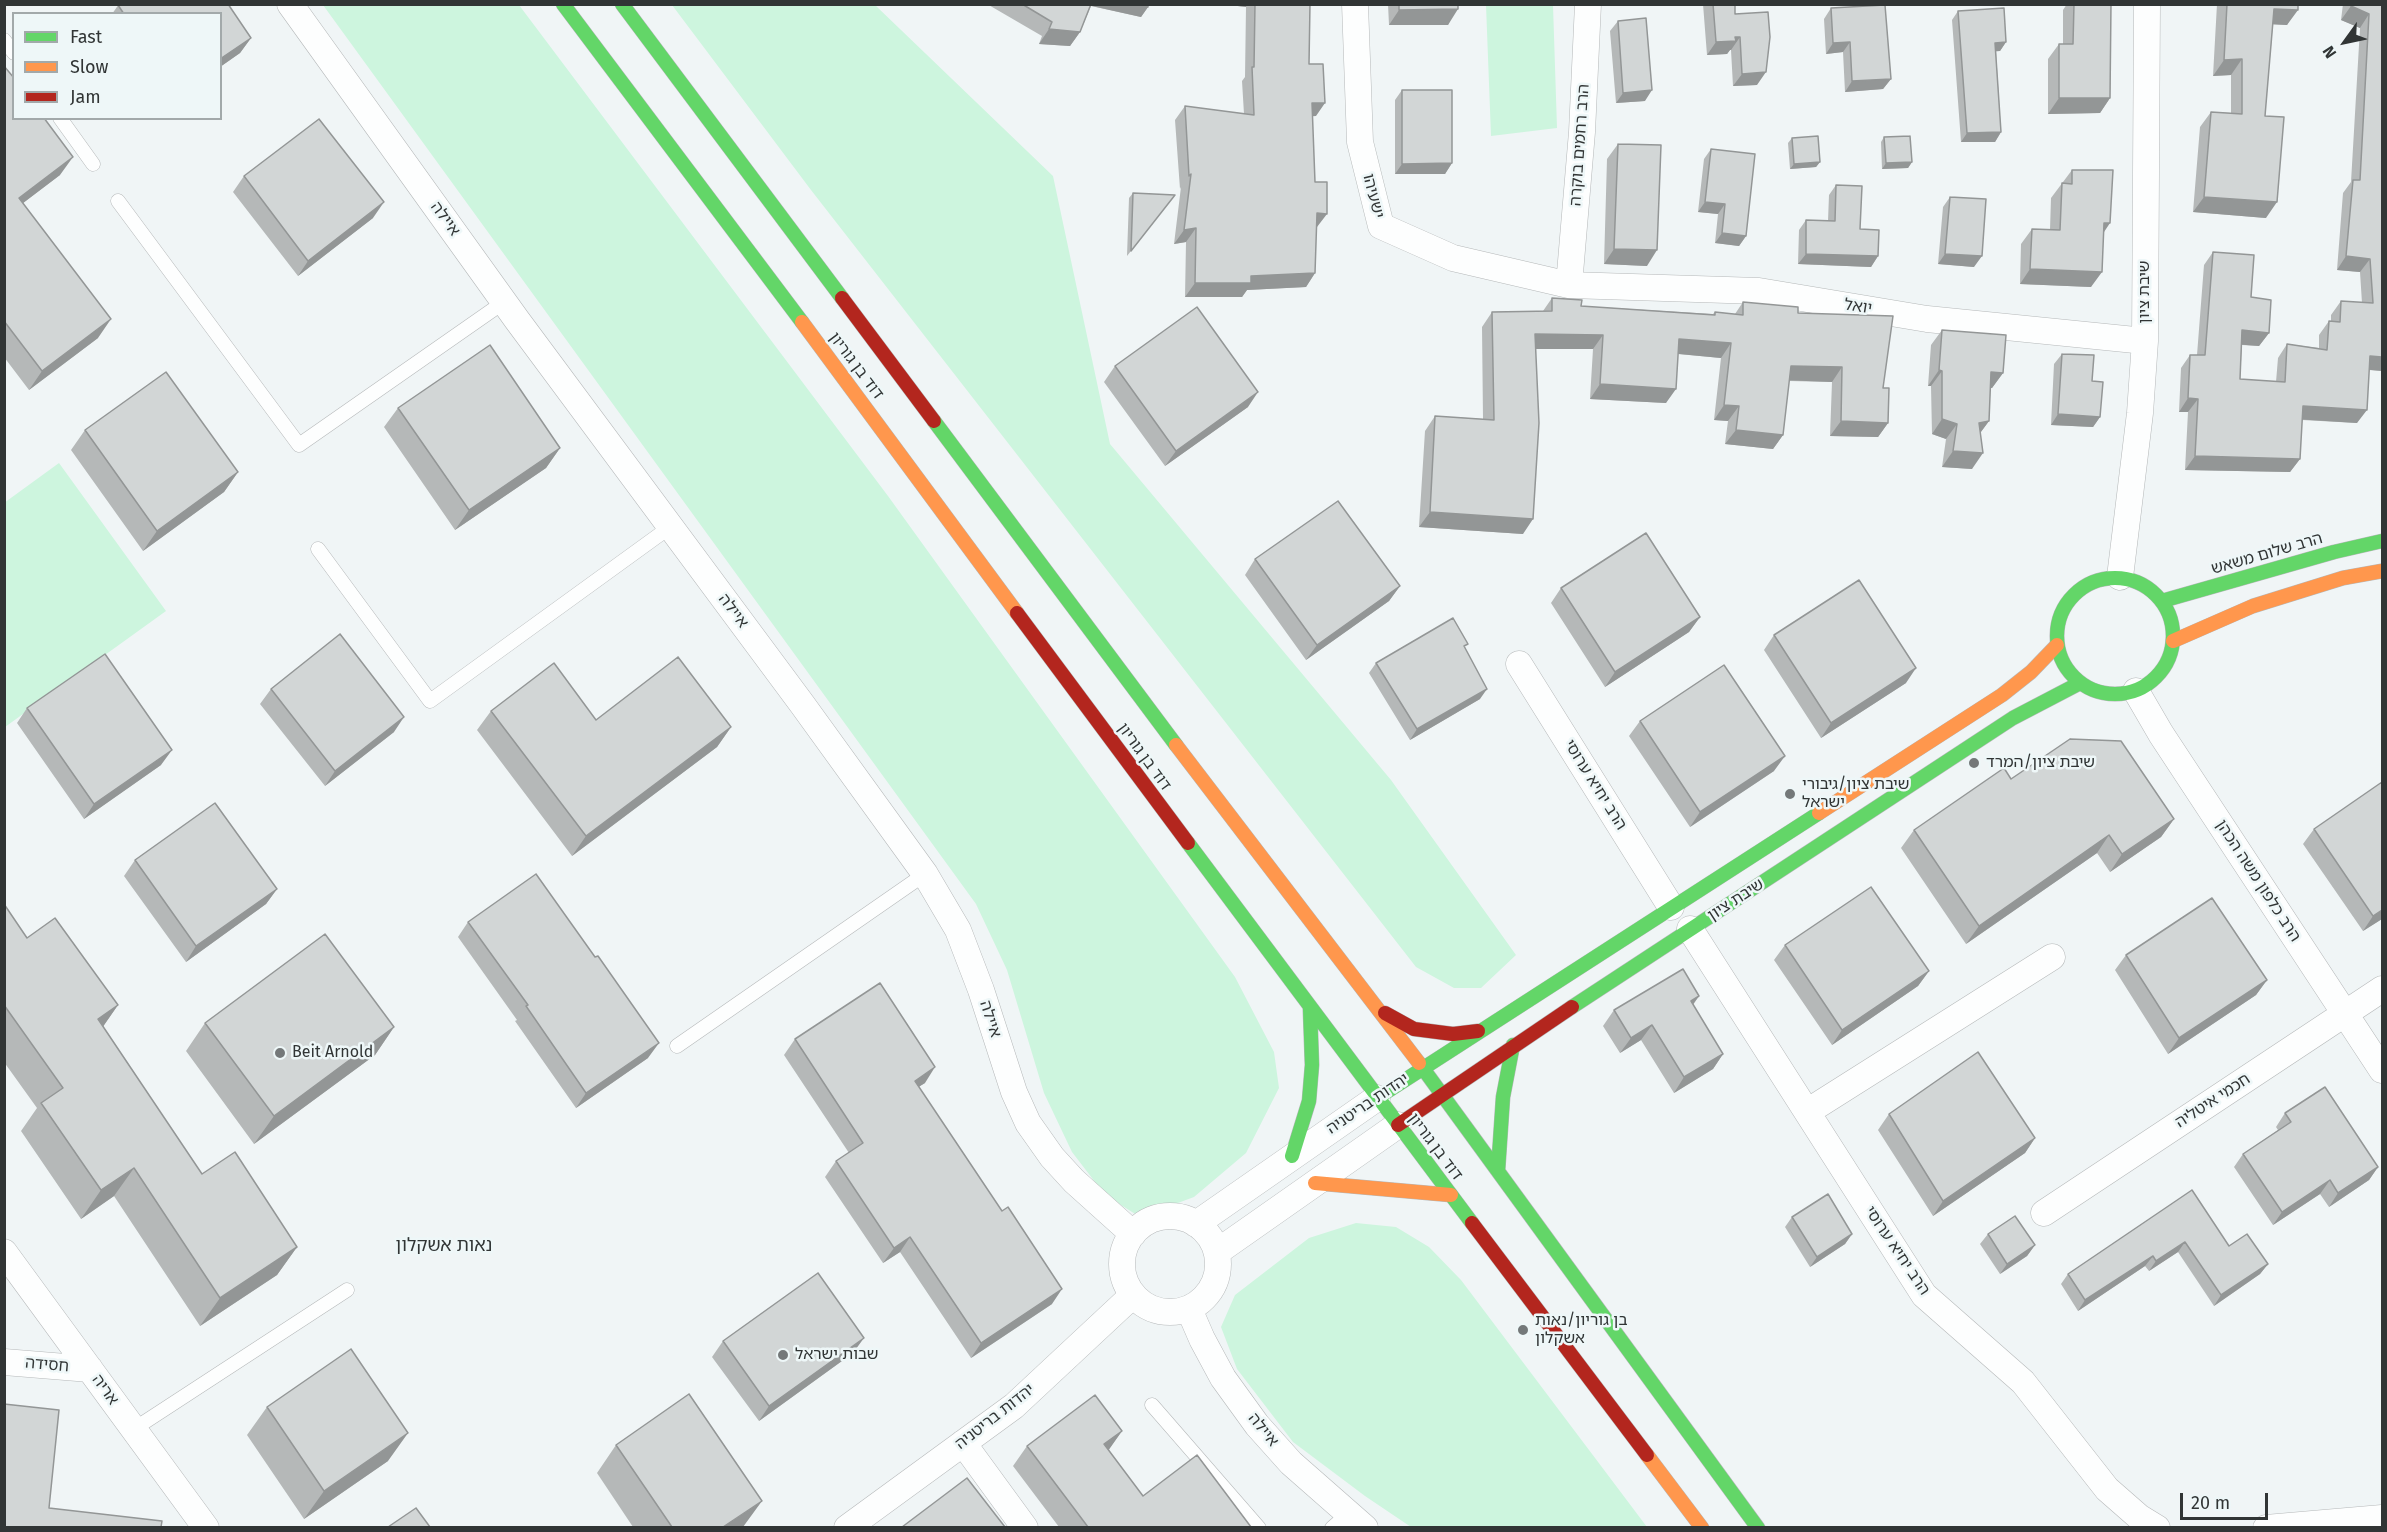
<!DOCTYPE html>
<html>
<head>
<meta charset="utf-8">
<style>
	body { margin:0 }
	#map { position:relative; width:2387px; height:1532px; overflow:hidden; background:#f0f5f6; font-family:"Fira Sans",sans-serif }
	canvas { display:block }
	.frame { position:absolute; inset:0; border:6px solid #313535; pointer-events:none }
	.legend { position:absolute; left:12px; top:12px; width:210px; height:108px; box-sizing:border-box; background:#eef7f8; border:2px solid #a2a9aa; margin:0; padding:8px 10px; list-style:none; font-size:18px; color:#313535 }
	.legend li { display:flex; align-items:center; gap:12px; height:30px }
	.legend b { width:30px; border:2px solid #a2a9aa }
	.north { position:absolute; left:2315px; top:12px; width:60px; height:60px; -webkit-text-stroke:4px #eef7f8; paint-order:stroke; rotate:237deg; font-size:16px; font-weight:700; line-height:24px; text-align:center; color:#313535 }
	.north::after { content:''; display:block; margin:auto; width:21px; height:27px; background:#313535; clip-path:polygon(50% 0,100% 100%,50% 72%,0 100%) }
	.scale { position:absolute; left:2180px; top:1493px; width:88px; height:27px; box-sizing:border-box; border:3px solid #313535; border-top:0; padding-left:8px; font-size:18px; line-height:21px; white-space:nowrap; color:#313535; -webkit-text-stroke:4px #eef7f8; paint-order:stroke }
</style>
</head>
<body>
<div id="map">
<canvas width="2387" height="1532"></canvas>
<div class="frame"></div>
<ul class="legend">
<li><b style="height:8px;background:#63d668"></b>Fast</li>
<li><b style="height:8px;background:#ff974d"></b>Slow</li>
<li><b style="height:8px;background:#b3261e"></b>Jam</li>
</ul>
<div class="north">N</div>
<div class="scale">20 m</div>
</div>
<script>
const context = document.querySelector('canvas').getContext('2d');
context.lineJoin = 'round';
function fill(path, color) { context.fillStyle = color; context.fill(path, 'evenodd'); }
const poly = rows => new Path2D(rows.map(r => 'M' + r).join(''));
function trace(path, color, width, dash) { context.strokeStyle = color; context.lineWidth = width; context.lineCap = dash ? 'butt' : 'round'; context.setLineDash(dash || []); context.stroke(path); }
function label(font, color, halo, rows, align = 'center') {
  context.font = font + ' "Fira Sans","Noto Sans Hebrew",sans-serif'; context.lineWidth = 5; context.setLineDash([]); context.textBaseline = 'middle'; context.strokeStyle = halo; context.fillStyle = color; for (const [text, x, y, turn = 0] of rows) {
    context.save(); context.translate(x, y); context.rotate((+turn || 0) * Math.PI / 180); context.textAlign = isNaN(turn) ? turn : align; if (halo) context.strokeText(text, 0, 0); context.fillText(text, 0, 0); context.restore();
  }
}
const green = poly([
	[323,5,519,5,888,496,1235,977,1274,1052,1279,1088,1246,1153,1194,1197,1140,1217,1105,1195,1072,1152,1044,1093,1007,970,976,904],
	[672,5,875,5,1053,176,1110,444,1391,780,1516,955,1481,988,1454,988,1416,967,811,190],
	[1486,5,1553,5,1557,128,1491,136],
	[59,463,166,611,5,727,4,503],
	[1356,1223,1396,1227,1429,1247,1461,1280,1647,1527,1411,1527,1365,1496,1293,1442,1237,1369,1221,1327,1235,1295,1309,1238]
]);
const lane = poly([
	[4,40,14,53],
	[60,118,93,164],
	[118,201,299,445,504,302],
	[318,549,430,701,670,527],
	[677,1046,925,874],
	[1152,1405,1259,1528],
	[134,1429,347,1290],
	[1332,1528,1348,1514]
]);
const street = poly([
	[290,4,517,320,802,704,925,874,958,930,981,990,1014,1092,1028,1123,1052,1157,1074,1181,1133,1234],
	[1355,4,1360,142,1381,226,1453,258,1569,285,1759,291,1927,319,2145,341],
	[1569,285,1582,132,1588,4],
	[2120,577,2140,413,2145,341,2147,4],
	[1519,664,1671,907],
	[2136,691,2161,734,2382,1070],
	[1690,929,1924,1295,2023,1382,2107,1489,2139,1517,2157,1528],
	[1807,1112,2052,957],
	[2044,1213,2382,989],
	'1122 1264a48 48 0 1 1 96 0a48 48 0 1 1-96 0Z',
	[1196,1224,1377,1098],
	[4,1252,206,1528],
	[1217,1252,1398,1125],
	[1189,1309,1202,1339,1223,1378,1257,1425,1291,1463,1365,1528],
	[4,1362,90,1369],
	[963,1443,1025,1528],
	[847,1528,1014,1406,1133,1295],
	[2266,1528,2382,1518]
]);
const fast = poly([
	[563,4,802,322],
	[622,4,842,298],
	[934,421,1176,745],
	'2057 636a58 58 0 1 1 116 0a58 58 0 1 1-116 0Z',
	[2162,601,2334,552,2382,541],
	[1188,843,1472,1223],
	[1572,1007,2013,718,2080,683],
	[1419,1063,1758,1528],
	[1377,1098,1819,813],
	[1292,1156,1309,1101,1312,1065,1310,1009],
	[1498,1171,1503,1097,1513,1045]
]);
const slow = poly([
	[802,322,1017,613],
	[2173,641,2253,606,2343,578,2382,571],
	[1176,745,1419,1063],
	[1819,813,2002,695,2031,672,2057,645],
	[1315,1183,1451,1195],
	[1647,1455,1702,1528]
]);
const jam = poly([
	[842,298,934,421],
	[1017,613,1188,843],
	[1385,1013,1414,1029,1453,1034,1478,1031],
	[1398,1125,1572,1007],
	[1472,1223,1647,1455]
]);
const wall = poly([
	[119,4,228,4,251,38,240,53,220,67,220,14,112,14],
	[987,4,1148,4,1148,7,1141,17,1091,6,1080,32,1070,46,1039,44,1042,36],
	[1221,4,1310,4,1309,64,1316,116,1312,116,1317,227,1316,227,1315,273,1306,287,1247,290,1242,297,1185,297,1186,242,1174,244,1181,187,1180,189,1175,120,1185,106,1244,114,1242,81,1245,77,1246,7],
	[1388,4,1458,4,1448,25,1389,25],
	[1703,4,1735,4,1735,14,1757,85,1733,86,1731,50,1730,50,1727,54,1707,55],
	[2067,4,2111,4,2110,98,2100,113,2048,114,2048,59,2059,44,2063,44,2063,10],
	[2217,4,2298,4,2287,25,2273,24,2265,116,2266,218,2193,212,2200,127,2211,112,2231,113,2231,75,2213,76],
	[2343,4,2382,4,2382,371,2369,370,2357,423,2302,420,2300,459,2290,472,2185,470,2188,412,2179,412,2181,368,2190,355,2197,355,2204,265,2213,252,2251,297,2269,333,2259,346,2242,345,2240,379,2276,382,2278,358,2287,344,2319,348,2319,335,2329,321,2331,321,2331,315,2341,301,2362,303,2360,272,2337,270,2343,193,2351,182,2360,28,2341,20],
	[1831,8,1891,79,1883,89,1845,92,1843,52,1826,54,1824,19],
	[1958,11,2006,42,2000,51,1996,51,2001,132,1995,142,1961,142,1952,20],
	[1618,21,1645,101,1616,103,1610,31],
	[4,66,60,175,23,203,98,338,29,390,4,357],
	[1402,90,1452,163,1445,174,1395,174,1395,100],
	[1884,137,1912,162,1908,168,1882,169,1881,142],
	[1792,138,1820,162,1816,167,1790,169,1788,143],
	[1618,144,1647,266,1604,264,1607,159],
	[1711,149,1746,236,1739,246,1715,243,1718,214,1698,212,1704,159],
	[2072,170,2104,232,2091,287,2020,284,2021,244,2032,229,2050,230,2051,198],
	[244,176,373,218,298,276,233,192],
	[1836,185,1860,229,1878,256,1871,267,1798,264,1799,230,1806,220,1828,221,1829,195],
	[1133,193,1175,195,1127,256,1129,198],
	[1950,197,1974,267,1938,264,1943,207],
	[1552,298,1581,306,1713,314,1715,312,1735,314,1743,302,1798,313,1883,388,1888,423,1878,437,1830,436,1832,382,1789,381,1783,435,1773,449,1725,444,1728,421,1714,420,1721,358,1678,354,1666,403,1590,399,1593,349,1536,349,1523,534,1419,527,1425,431,1435,416,1483,419,1482,327,1492,312,1543,311],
	[1942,330,2003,373,1992,388,1990,388,1989,421,1980,433,1972,469,1942,467,1946,439,1932,434,1931,386,1928,386,1931,345],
	[2062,354,2092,381,2100,417,2093,427,2051,425,2054,364],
	[1115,366,1248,407,1165,466,1104,382],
	[398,408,560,448,546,468,455,530,384,427],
	[85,430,238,472,224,492,143,551,71,450],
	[1255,559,1400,586,1389,601,1306,660,1245,575],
	[1561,588,1700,617,1689,632,1605,687,1551,603],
	[1774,635,1906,683,1821,738,1764,650],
	[1465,648,1480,699,1410,740,1369,673,1376,663],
	[271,689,394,732,325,786,260,704],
	[27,708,161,765,84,819,17,723],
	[491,711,596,720,731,727,717,747,572,856,477,730],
	[1640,721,1774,771,1690,827,1629,736],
	[2011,779,2174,819,2161,837,2110,872,2097,853,1966,944,1901,848,1914,830],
	[2314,829,2382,919,2363,931,2303,844],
	[135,860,277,889,266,904,186,962,124,876],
	[4,904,27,938,118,1005,103,1026,202,1174,297,1247,277,1275,200,1326,114,1196,81,1219,21,1131,37,1108,4,1062],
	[468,922,648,1058,576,1108,515,1021,517,1020,458,937],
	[1785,945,1929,971,1918,986,1832,1045,1774,960],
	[2126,955,2267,980,2256,995,2168,1054,2115,970],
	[1699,996,1693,1005,1723,1054,1713,1069,1674,1093,1641,1040,1620,1053,1603,1026,1614,1010],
	[205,1023,394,1027,375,1055,254,1144,186,1051],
	[795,1039,925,1083,918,1087,1052,1304,971,1358,900,1252,883,1263,825,1177,836,1161,849,1153,784,1055],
	[2285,1113,2378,1167,2369,1180,2329,1207,2320,1194,2273,1225,2234,1167,2243,1154,2278,1130,2276,1127],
	[1889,1114,2035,1138,2025,1153,1933,1216,1878,1130],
	[2192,1190,2229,1246,2268,1264,2260,1274,2214,1306,2178,1252,2149,1271,2145,1266,2078,1311,2061,1284,2068,1274],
	[1792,1217,1852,1234,1845,1244,1810,1267,1785,1227],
	[1988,1234,2035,1245,2027,1256,2000,1274,1980,1244],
	[723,1341,853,1353,759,1421,712,1357],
	[267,1407,388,1461,304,1519,247,1435],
	[1122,1431,1108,1450,1143,1496,1251,1527,1059,1527,1013,1466,1027,1446],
	[616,1445,743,1527,633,1527,597,1473]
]);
const shadedWall = poly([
	[1083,4,1138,4,1148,7,1141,17],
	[1221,4,1247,4,1246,7],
	[2351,6,2369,14,2360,28,2341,20],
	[1458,9,1448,25,1389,25,1399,10],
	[2274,9,2298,10,2287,25,2264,24],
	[1049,29,1080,32,1070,46,1039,44],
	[1735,37,1740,37,1731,50,1730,50,1727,54,1707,55,1716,42],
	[251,38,240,53,220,67,220,59],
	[1850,42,1843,52,1826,54,1833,43],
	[2006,42,2000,51,1989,52,1995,43],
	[2242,59,2231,75,2213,76,2224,60],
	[1766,72,1757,85,1733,86,1742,74],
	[1891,79,1883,89,1845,92,1852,81],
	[1652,90,1645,101,1616,103,1623,93],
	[2059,98,2110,98,2100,113,2048,114],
	[1312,103,1325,103,1316,116,1302,117],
	[2001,132,1995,142,1961,142,1967,133],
	[73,157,60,175,6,216,19,198],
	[1820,162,1816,167,1790,169,1794,164],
	[1912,162,1908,168,1882,169,1886,163],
	[1452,163,1445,174,1395,174,1402,164],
	[2204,197,2277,202,2266,218,2193,212],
	[384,202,373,218,298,276,308,261],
	[1705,202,1725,204,1718,214,1698,212],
	[1317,213,1327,214,1317,227,1307,227],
	[2104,223,2110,223,2100,238],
	[1196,228,1186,242,1174,244,1184,230],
	[1722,233,1746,236,1739,246,1715,243],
	[1614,249,1657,250,1647,266,1604,264],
	[1806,254,1878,256,1871,267,1798,264],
	[1945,254,1982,256,1974,267,1938,264],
	[2346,256,2370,259,2360,272,2337,270],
	[2030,269,2102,272,2091,287,2020,284],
	[1315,273,1306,287,1247,290,1242,297,1185,297,1195,283,1251,276],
	[111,319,98,338,29,390,42,371],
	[2242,330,2269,333,2259,346,2233,344],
	[1535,334,1603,335,1593,349,1525,349],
	[1679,339,1731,343,1721,358,1669,353],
	[2370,356,2382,357,2382,371,2361,369],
	[1791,366,1842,367,1832,382,1781,380],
	[1939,370,1942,371,1931,386,1928,386],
	[1991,372,2003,373,1992,388,1980,387],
	[1600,384,1676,389,1666,403,1590,399],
	[1258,392,1248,407,1165,466,1176,451],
	[2188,398,2198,399,2188,412,2179,412],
	[1724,405,1739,406,1728,421,1714,420],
	[2303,406,2367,410,2357,423,2294,419],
	[2058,414,2100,417,2093,427,2051,425],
	[1942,419,1957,424,1946,439,1932,434],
	[1841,421,1888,423,1878,437,1830,436],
	[1989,421,1978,436,1979,423],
	[1736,430,1783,435,1773,449,1725,444],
	[560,448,546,468,455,530,469,510],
	[1953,451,1983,453,1972,469,1942,467],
	[2195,456,2300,459,2290,472,2185,470],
	[238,472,224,492,143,551,157,531],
	[1430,512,1533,519,1523,534,1419,527],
	[1400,586,1389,601,1306,660,1317,645],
	[1700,617,1689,632,1605,687,1615,672],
	[1916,668,1906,683,1821,738,1831,723],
	[1487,689,1480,699,1410,740,1417,729],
	[404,717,394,732,325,786,335,771],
	[731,727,717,747,572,856,586,836],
	[172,750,161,765,84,819,94,804],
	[1785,756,1774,771,1690,827,1700,812],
	[2174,819,2161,837,2110,872,2122,854],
	[2109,835,2097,853,1966,944,1979,926],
	[277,889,266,904,186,962,196,946],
	[2382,910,2382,919,2363,931,2373,916],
	[1929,971,1918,986,1832,1045,1842,1030],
	[2267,980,2256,995,2168,1054,2179,1038],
	[1699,996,1688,1011,1691,1001],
	[118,1005,98,1034,98,1019],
	[1652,1025,1641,1040,1620,1053,1631,1038],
	[394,1027,375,1055,254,1144,274,1116],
	[659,1043,648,1058,576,1108,586,1093],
	[1723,1054,1713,1069,1674,1093,1684,1077],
	[935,1067,925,1083,904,1096,915,1081],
	[2035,1138,2025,1153,1933,1216,1943,1201],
	[2378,1167,2369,1180,2329,1207,2338,1193],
	[134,1168,114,1196,81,1219,101,1190],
	[2330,1180,2320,1194,2273,1225,2282,1212],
	[1852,1234,1845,1244,1810,1267,1817,1257],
	[910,1237,900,1252,883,1263,894,1248],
	[2185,1242,2178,1252,2149,1271,2156,1261],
	[2035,1245,2027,1256,2000,1274,2007,1264],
	[297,1247,277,1275,200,1326,220,1298],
	[2153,1256,2145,1266,2078,1311,2085,1300],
	[2268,1264,2260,1274,2214,1306,2221,1295],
	[1062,1289,1052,1304,971,1358,981,1343],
	[864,1338,853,1353,759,1421,769,1406],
	[1122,1431,1108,1451,1104,1444],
	[408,1433,388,1461,304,1519,324,1491],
	[762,1501,743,1527,723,1527]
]);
const building = poly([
	[119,4,228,4,251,38,220,59,220,14,124,14,118,5,119,4],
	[1022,4,1091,4,1080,32,1049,29,1052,22,1022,4],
	[1138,4,1148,4,1148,7,1138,4],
	[1255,4,1310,4,1309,64,1323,64,1325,103,1312,103,1315,182,1327,182,1327,214,1317,213,1315,273,1251,276,1251,283,1195,283,1196,228,1184,230,1191,174,1189,176,1185,106,1254,115,1252,67,1254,67,1255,4],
	[1399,4,1458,4,1458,9,1399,10,1399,4],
	[1713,4,1735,4,1735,14,1768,12,1770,37,1766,72,1742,74,1740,37,1735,37,1736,41,1716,42,1713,4],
	[2074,4,2111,4,2110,98,2059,98,2059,44,2073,44,2074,4],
	[2227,4,2298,4,2298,10,2274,9,2265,116,2284,117,2277,202,2204,197,2211,112,2242,114,2242,59,2224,60,2227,4],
	[2351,4,2382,4,2382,357,2370,356,2367,410,2303,406,2300,459,2195,456,2198,399,2188,398,2190,355,2205,355,2213,252,2254,255,2251,297,2271,300,2269,333,2242,330,2240,379,2285,382,2287,344,2327,350,2329,321,2340,322,2341,301,2373,303,2370,259,2346,256,2353,180,2360,180,2369,14,2351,6,2351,4],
	[1885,5,1891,79,1852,81,1850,42,1833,43,1831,8,1885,5],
	[2004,8,2006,42,1995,43,2001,132,1967,133,1958,11,2004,8],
	[1646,18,1652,90,1623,93,1618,21,1646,18],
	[4,66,14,78,14,118,44,118,73,157,19,198,111,319,42,371,4,321,4,66],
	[1402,90,1452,90,1452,163,1402,164,1402,90],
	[319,119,384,202,308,261,244,176,319,119],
	[1818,136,1820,162,1794,164,1792,138,1818,136],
	[1910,136,1912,162,1886,163,1884,137,1910,136],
	[1618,144,1661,145,1657,250,1614,249,1618,144],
	[1711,149,1755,154,1746,236,1722,233,1725,204,1705,202,1711,149],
	[2072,170,2113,170,2110,223,2104,223,2102,272,2030,269,2032,229,2060,230,2062,183,2072,184,2072,170],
	[1836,185,1862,186,1860,229,1879,230,1878,256,1806,254,1806,220,1835,221,1836,185],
	[1133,193,1175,195,1131,251,1133,193],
	[1950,197,1986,199,1982,256,1945,254,1950,197],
	[1552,298,1582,300,1581,306,1715,315,1715,312,1743,315,1743,302,1798,307,1798,313,1893,316,1883,388,1889,388,1888,423,1841,421,1842,367,1791,366,1783,435,1736,430,1739,406,1724,405,1731,343,1679,339,1676,389,1600,384,1603,335,1535,334,1539,423,1533,519,1430,512,1435,416,1494,420,1492,312,1552,311,1552,298],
	[1197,307,1258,392,1176,451,1115,366,1197,307],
	[1942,330,2006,335,2003,373,1991,372,1989,421,1979,423,1983,453,1953,451,1957,424,1942,419,1942,371,1939,370,1942,330],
	[490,345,560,448,469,510,398,408,490,345],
	[2062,354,2094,355,2092,381,2103,382,2100,417,2058,414,2062,354],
	[166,372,238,472,157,531,85,430,166,372],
	[1338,501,1400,586,1317,645,1255,559,1338,501],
	[1646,533,1700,617,1615,672,1561,588,1646,533],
	[1859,580,1916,668,1831,723,1774,635,1859,580],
	[1453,618,1468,644,1464,646,1487,689,1417,729,1376,663,1453,618],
	[340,634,404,717,335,771,271,689,340,634],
	[105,654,172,750,94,804,27,708,105,654],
	[678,657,731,727,586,836,491,711,554,663,596,720,678,657],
	[1724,665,1785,756,1700,812,1640,721,1724,665],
	[2070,739,2121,741,2174,819,2122,854,2109,835,1979,926,1914,830,2004,768,2011,779,2070,739],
	[2382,782,2382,910,2373,916,2314,829,2382,782],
	[215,803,277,889,196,946,135,860,215,803],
	[536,874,595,957,598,956,659,1043,586,1093,526,1006,528,1005,468,922,536,874],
	[1871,887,1929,971,1842,1030,1785,945,1871,887],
	[2212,898,2267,980,2179,1038,2126,955,2212,898],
	[4,904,27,938,55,918,118,1005,98,1019,202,1174,235,1152,297,1247,220,1298,134,1168,101,1190,41,1103,63,1088,4,1005,4,904],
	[325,934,394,1027,274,1116,205,1023,325,934],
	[1683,969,1699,996,1691,1001,1723,1054,1684,1077,1652,1025,1631,1038,1614,1010,1683,969],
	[880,983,935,1067,915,1081,1002,1211,1008,1207,1062,1289,981,1343,910,1237,894,1248,836,1161,863,1143,795,1039,880,983],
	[1978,1052,2035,1138,1943,1201,1889,1114,1978,1052],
	[2325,1087,2378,1167,2338,1193,2330,1180,2282,1212,2243,1154,2291,1122,2285,1113,2325,1087],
	[2192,1190,2229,1246,2247,1234,2268,1264,2221,1295,2185,1242,2156,1261,2153,1256,2085,1300,2068,1274,2192,1190],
	[1828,1194,1852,1234,1817,1257,1792,1217,1828,1194],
	[2015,1216,2035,1245,2007,1264,1988,1234,2015,1216],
	[818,1273,864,1338,769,1406,723,1341,818,1273],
	[351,1349,408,1433,324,1491,267,1407,351,1349],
	[689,1394,762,1501,723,1527,672,1527,616,1445,689,1394],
	[1095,1395,1122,1431,1104,1444,1143,1496,1197,1455,1251,1527,1088,1527,1027,1446,1095,1395],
	[4,1404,59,1410,49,1508,162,1521,161,1527,4,1527,4,1404],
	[967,1478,1005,1527,902,1527,967,1478],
	[416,1508,430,1527,388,1527,416,1508]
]);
const markers = [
	[1974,763,6,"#747879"],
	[1790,794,6,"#747879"],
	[280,1053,6,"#747879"],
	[1523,1330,6,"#747879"],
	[783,1355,6,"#747879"]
];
const streetNames = [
	["הרב רחמים בוקרה",1580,145,-86],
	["ישעיהו",1373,196,76],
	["איילה",445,219,54],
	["שיבת ציון",2145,292,-90],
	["יואל",1858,307,9],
	["דוד בן גוריון",856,366,53],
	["הרב שלום משאש",2267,554,-16],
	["איילה",733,611,53],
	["דוד בן גוריון",1144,757,54],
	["הרב יחיא ערוסי",1595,785,58],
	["הרב כלפון משה הכהן",2258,881,57],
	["שיבת ציון",1736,900,-33],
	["איילה",990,1019,72],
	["חכמי איטליה",2213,1101,-33],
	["יהדות בריטניה",1368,1104,-34],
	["דוד בן גוריון",1435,1147,53],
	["הרב יחיא ערוסי",1897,1251,56],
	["חסידה",47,1365,5],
	["אריה",105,1390,54],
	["יהדות בריטניה",995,1417,-38],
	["איילה",1263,1430,51]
];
const poiNames = [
	["שיבת ציון/המרד",1986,763],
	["שיבת ציון/גיבורי",1802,785],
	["ישראל",1802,803],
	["Beit Arnold",292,1053],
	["בן גוריון/נאות",1535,1321],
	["אשקלון",1535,1339],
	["שבות ישראל",795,1355]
];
const neighbourhoodNames = [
	["נאות אשקלון",444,1246]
];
fill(green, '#cdf5de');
trace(lane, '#b5b8b9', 15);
trace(street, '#b5b8b9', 27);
trace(fast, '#b5b8b9', 15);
trace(slow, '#b5b8b9', 15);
trace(jam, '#b5b8b9', 15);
trace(lane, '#fdfefe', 14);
trace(street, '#fdfefe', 26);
trace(fast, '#63d668', 14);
trace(slow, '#ff974d', 14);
trace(jam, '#b3261e', 14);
fill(wall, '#b5b8b8');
fill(shadedWall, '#939696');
fill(building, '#d2d6d6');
trace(building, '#939696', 1.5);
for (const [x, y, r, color] of markers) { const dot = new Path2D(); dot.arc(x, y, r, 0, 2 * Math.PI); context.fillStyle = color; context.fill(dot); trace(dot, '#eef7f8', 2); }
label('16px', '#313535', '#eef7f8', streetNames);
label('16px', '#313535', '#eef7f8', poiNames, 'left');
label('18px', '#313535', '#eef7f8', neighbourhoodNames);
</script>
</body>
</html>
